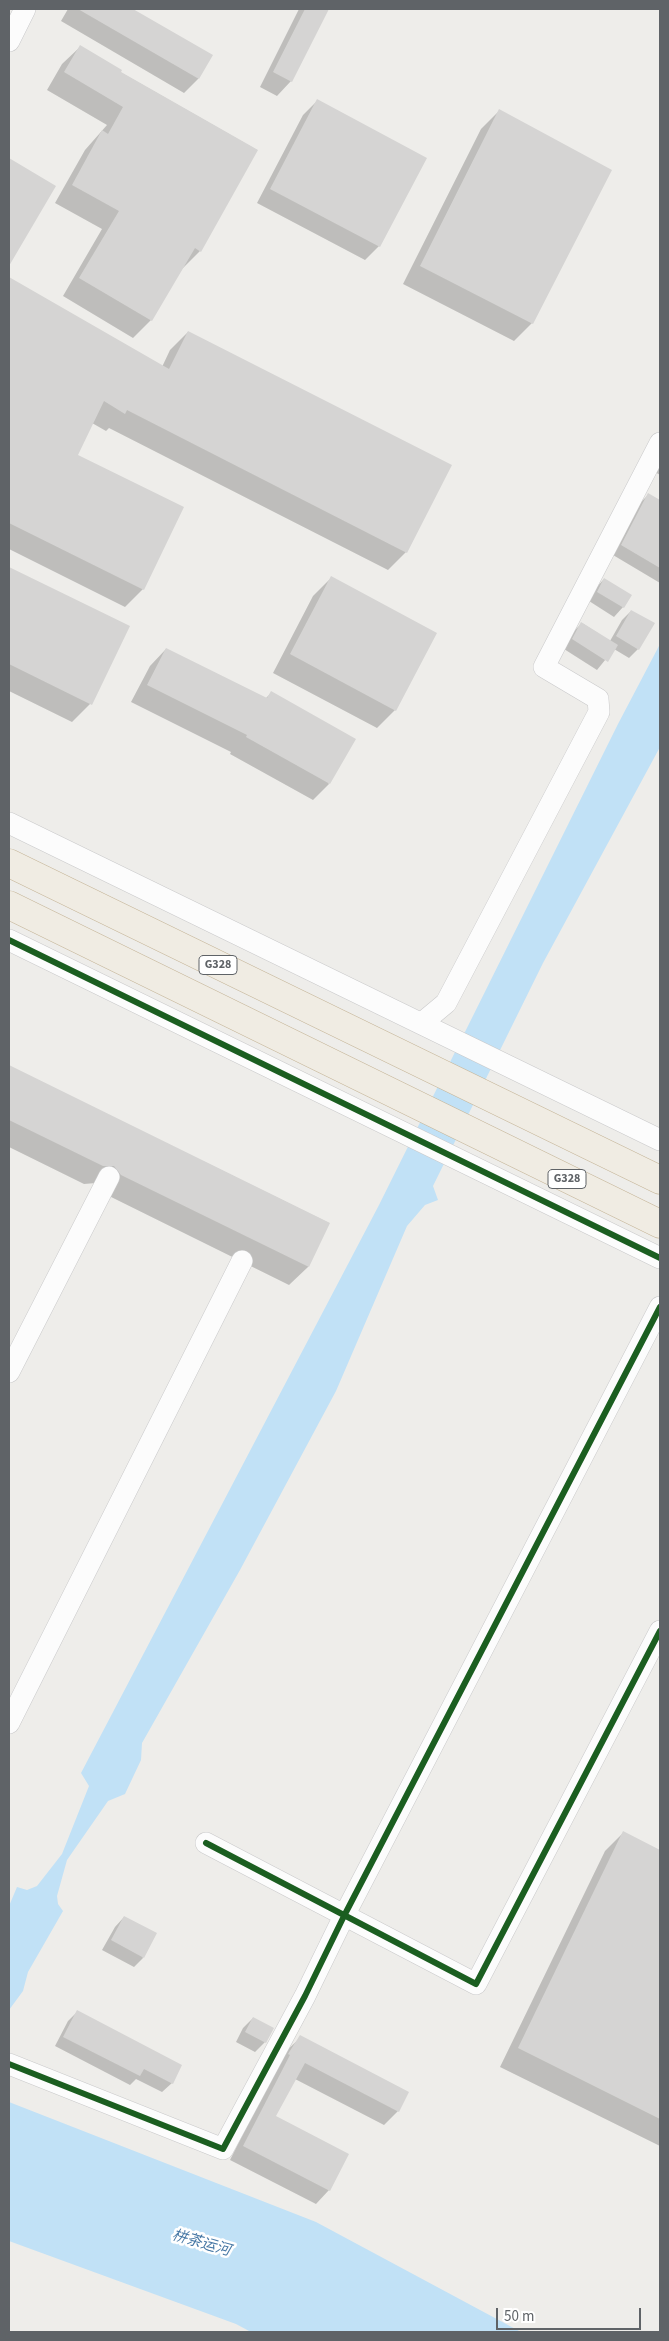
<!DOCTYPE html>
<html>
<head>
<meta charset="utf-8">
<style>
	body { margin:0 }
	#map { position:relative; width:669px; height:2341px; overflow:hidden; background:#eeedea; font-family:"Source Sans 3",sans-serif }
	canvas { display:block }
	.frame { position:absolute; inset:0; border:10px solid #5f6367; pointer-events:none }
	.scale { position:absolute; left:496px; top:2308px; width:145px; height:22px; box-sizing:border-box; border:2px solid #5f6367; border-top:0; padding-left:6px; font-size:15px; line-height:18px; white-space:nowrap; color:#5f6367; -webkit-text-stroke:4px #fff; paint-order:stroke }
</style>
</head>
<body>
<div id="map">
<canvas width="669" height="2341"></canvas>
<div class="frame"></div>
<div class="scale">50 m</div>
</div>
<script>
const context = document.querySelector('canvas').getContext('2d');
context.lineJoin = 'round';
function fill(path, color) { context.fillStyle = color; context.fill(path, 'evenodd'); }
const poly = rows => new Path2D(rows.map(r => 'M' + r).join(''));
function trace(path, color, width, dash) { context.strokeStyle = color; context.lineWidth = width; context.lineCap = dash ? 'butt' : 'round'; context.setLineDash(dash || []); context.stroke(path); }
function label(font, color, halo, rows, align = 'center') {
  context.font = font + ' "Source Sans 3","Noto Sans SC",sans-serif'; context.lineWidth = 5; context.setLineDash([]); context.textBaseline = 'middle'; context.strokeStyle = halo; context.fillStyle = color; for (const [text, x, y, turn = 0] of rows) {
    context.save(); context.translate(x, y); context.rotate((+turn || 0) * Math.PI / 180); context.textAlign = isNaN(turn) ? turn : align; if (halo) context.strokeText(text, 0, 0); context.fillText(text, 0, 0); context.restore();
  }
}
const water = poly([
	[660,644,660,747,543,963,433,1186,438,1200,425,1205,407,1226,336,1391,240,1570,142,1743,141,1760,125,1794,108,1801,67,1860,57,1896,58,1904,63,1911,28,1972,23,1991,9,2010,9,1906,17,1887,27,1890,37,1886,62,1854,89,1786,81,1773,379,1205,618,724],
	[9,2102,316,2222,521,2332,251,2332,236,2324,9,2241]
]);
const shadow = poly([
	[68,9,131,9,211,56,198,79,184,93,61,21],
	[299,9,328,9,291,81,277,96,260,87],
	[80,47,120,72,257,150,200,251,182,269,151,320,133,338,63,296,102,229,55,203,85,150,107,125,47,90,62,64],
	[317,101,425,158,379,246,365,260,257,203,303,115],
	[499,111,610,171,532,323,514,341,403,284,481,129],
	[9,159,54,186,9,264],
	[9,279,162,367,170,350,188,332,406,552,388,570,109,428,106,431,92,423,76,455,143,589,125,607,9,549],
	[660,460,660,475,655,472],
	[648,495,660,502,660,583,613,555,639,504],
	[9,568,128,626,90,704,72,722,9,691],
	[331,578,395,710,377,728,273,673,313,596],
	[604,579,623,607,614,617,589,601,595,589],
	[631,611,638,649,629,658,614,649,597,670,564,649,572,633,582,623,610,641,622,620],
	[166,649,265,699,271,693,329,784,313,800,230,754,231,752,131,702,150,666],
	[9,1066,329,1223,308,1267,289,1285,103,1193,96,1183,84,1184,9,1147],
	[623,1833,660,1851,660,2146,500,2067,605,1851],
	[124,1917,143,1958,134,1967,102,1950,115,1927],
	[77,2012,172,2083,162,2092,136,2079,130,2085,55,2046,68,2021],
	[253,2018,265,2042,255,2052,236,2042,243,2028],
	[301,2037,398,2111,384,2125,295,2079,274,2117,329,2190,316,2204,230,2160,283,2054]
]);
const building = poly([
	[78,9,133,9,213,55,199,79],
	[305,9,329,9,292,82,273,72],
	[80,45,122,70,121,72,258,150,201,252,195,248,152,321,79,278,119,211,72,185,102,130,108,134,123,107,64,72],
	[317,99,427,158,380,247,270,189],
	[499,109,612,170,533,324,420,266],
	[9,158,56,186,9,266],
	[9,277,169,369,188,331,452,465,407,553,127,410,125,414,104,401,78,455,184,507,144,590,9,523],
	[648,493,660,500,660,568,621,545],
	[9,567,130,626,92,705,9,664],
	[331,576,437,633,396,711,290,654],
	[604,578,632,595,624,608,597,592],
	[631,610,655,623,639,650,616,636],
	[581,622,618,645,608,662,572,639],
	[166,648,267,698,271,691,356,739,330,784,246,737,247,735,147,685],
	[9,1065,330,1223,309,1267,121,1175,114,1166,103,1166,9,1120],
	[623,1831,660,1850,660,2119,518,2048],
	[124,1916,157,1933,144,1958,111,1940],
	[77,2010,182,2065,173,2084,144,2069,140,2076,63,2037],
	[253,2017,274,2028,266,2043,245,2032],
	[300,2035,409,2092,399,2112,305,2063,276,2116,349,2154,330,2191,243,2146,290,2055,288,2054]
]);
const minor = poly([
	[9,41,25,9],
	[9,823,660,1140],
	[9,940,660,1258],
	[422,1023,446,1003,599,712,598,699,544,667,660,443],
	[9,1372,109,1177],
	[9,1723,242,1261],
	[206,1843,476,1984,660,1631],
	[9,2064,223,2149,305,1996,344,1916,660,1307]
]);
const highway = poly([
	[9,863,660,1180],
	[9,905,660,1224]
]);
const cycleway = poly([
	[9,940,660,1258],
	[206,1843,476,1984,660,1631],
	[9,2064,223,2149,305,1996,344,1916,660,1307]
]);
const shields = [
	[218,965,38],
	[567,1179,38]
];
const shieldNames = [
	["G328",218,965],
	["G328",567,1179]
];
const waterNames = [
	["栟茶运河",201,2244,16]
];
fill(water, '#c1e1f6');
fill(shadow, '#0003');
fill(building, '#d5d4d3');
trace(minor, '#c9c9ca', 22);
trace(highway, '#c5b598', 29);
trace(minor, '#fcfcfc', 21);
trace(highway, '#f0ece3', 28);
trace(cycleway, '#1b5e20', 6);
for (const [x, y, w] of shields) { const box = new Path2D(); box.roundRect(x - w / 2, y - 9.5, w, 19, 4); context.fillStyle = '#fff'; context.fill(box); trace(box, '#5f6367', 1); }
label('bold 12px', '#5f6367', null, shieldNames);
label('italic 15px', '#4778a5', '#fff', waterNames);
</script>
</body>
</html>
